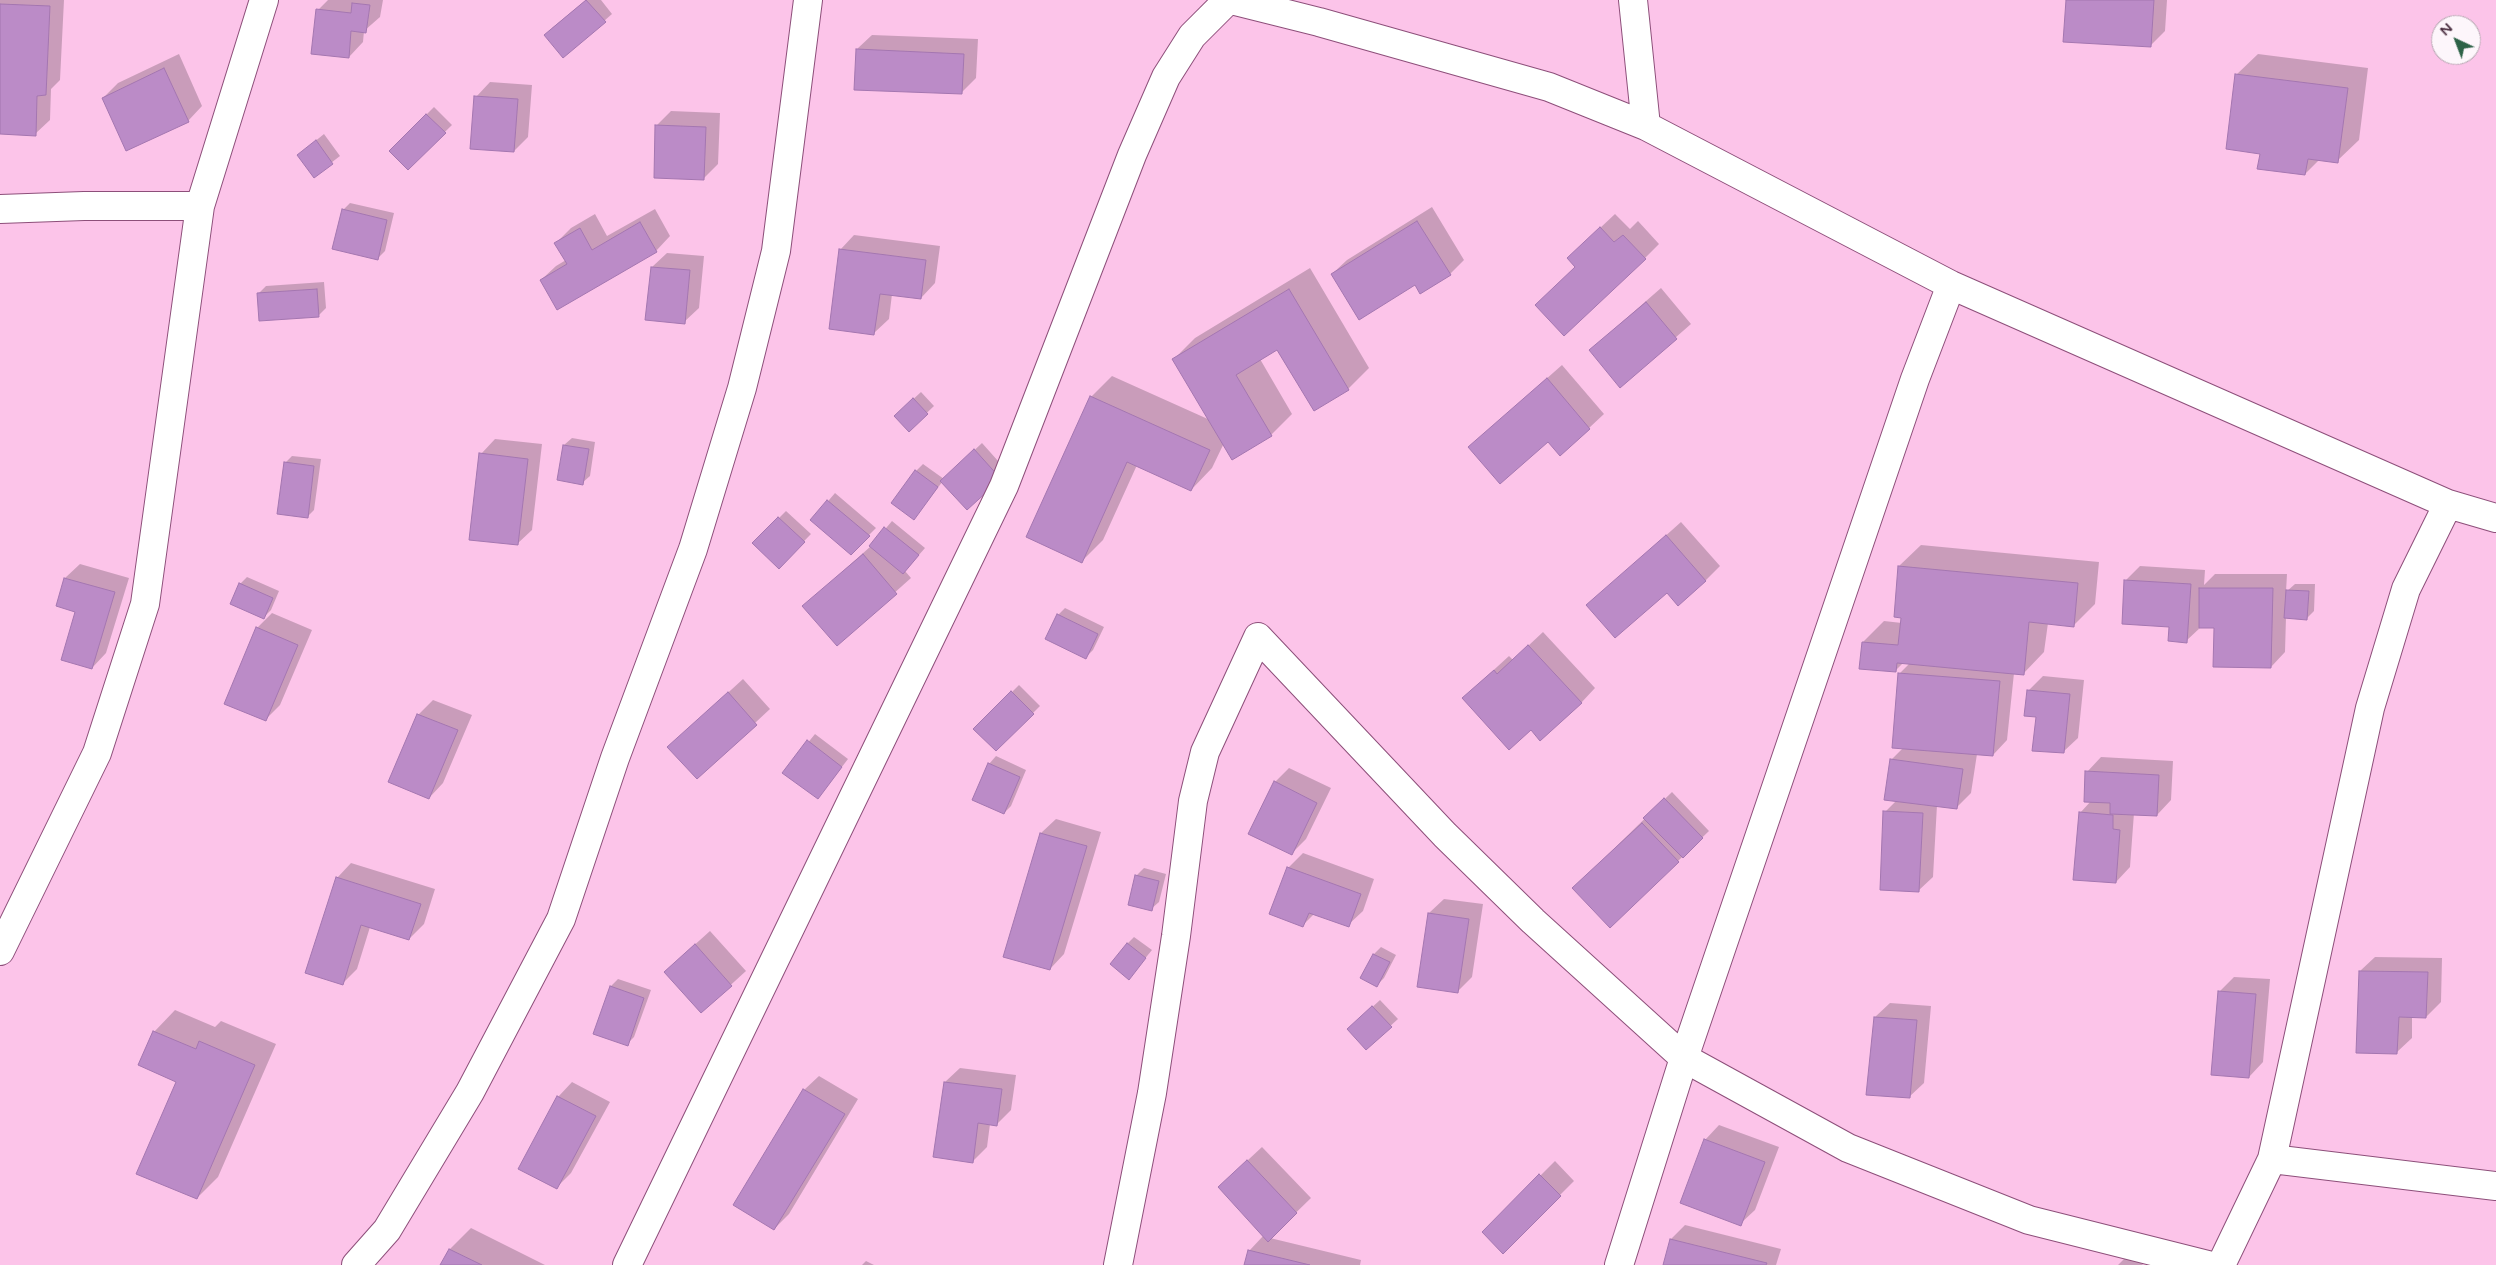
<!DOCTYPE html>
<html>
<head>
<meta charset="utf-8">
<style>
	body { margin:0 }
	#map { position:relative; width:2496px; height:1265px; overflow:hidden; background:#fcc4e9; font-family:"Varela Round",sans-serif }
	canvas { display:block }
	.north { position:absolute; left:2431px; top:15px; width:50px; height:50px; box-sizing:border-box; background:#fdf6fb; border:1px solid #b6a6b1; border-radius:50%; rotate:317deg; font-size:14px; font-weight:700; line-height:20px; text-align:center; color:#4b2f41 }
	.north::after { content:''; display:block; margin:auto; width:18px; height:22px; background:#2d6247; clip-path:polygon(50% 0,100% 100%,50% 72%,0 100%) }
</style>
</head>
<body>
<div id="map">
<canvas width="2496" height="1265"></canvas>
<div class="north">N</div>
</div>
<script>
const context = document.querySelector('canvas').getContext('2d');
context.lineJoin = 'round';
function fill(path, color) { context.fillStyle = color; context.fill(path, 'evenodd'); }
const poly = rows => new Path2D(rows.map(r => 'M' + r).join(''));
function trace(path, color, width, dash) { context.strokeStyle = color; context.lineWidth = width; context.lineCap = dash ? 'butt' : 'round'; context.setLineDash(dash || []); context.stroke(path); }
const shadow = poly([
	[0,0,64,0,60,80,51,89,50,120,35,134,0,133],
	[328,0,383,0,380,17,364,31,363,42,349,57,318,10],
	[586,0,601,0,612,14,563,57,552,28],
	[2067,0,2167,0,2165,31,2150,46],
	[872,35,978,39,976,78,962,92,857,49],
	[179,54,202,106,188,121,103,98,118,83],
	[2258,54,2368,68,2359,140,2337,161,2320,159,2305,174,2261,152,2236,75],
	[490,82,532,85,528,137,514,151,476,97],
	[434,107,452,125,408,168,390,151],
	[671,111,720,113,718,164,703,179,657,125],
	[324,134,340,156,314,176,298,155],
	[350,203,394,213,385,251,378,258,343,210],
	[1432,207,1464,260,1450,274,1415,283,1332,274,1347,260],
	[655,209,670,236,656,251,541,280,556,266,566,260,556,243,571,228,595,214,607,236],
	[1615,214,1630,229,1638,221,1659,244,1645,258,1576,267,1583,244],
	[854,235,940,246,935,283,921,298,892,294,889,319,874,333,840,250],
	[667,253,704,256,699,308,684,322,652,267],
	[1310,268,1369,368,1348,389,1278,348,1260,359,1292,414,1271,435,1224,443,1212,468,1191,490,1137,465,1103,540,1082,561,1091,397,1112,376,1210,420,1174,359,1195,338],
	[324,282,326,308,318,316,259,293,266,286],
	[1661,288,1691,324,1620,386,1590,350],
	[1562,365,1604,414,1589,428,1560,454,1548,440,1469,447],
	[921,392,934,406,909,430,895,416],
	[572,438,595,442,590,476,582,483,564,445],
	[495,439,542,444,532,530,517,544,481,454],
	[982,443,1007,471,943,481,914,518,916,471,923,464,944,479],
	[292,456,321,459,314,510,307,517,285,463],
	[835,493,876,528,851,553,812,520],
	[786,511,811,534,779,567,754,543],
	[892,521,925,548,905,571,911,578,837,644,804,606,871,546],
	[1681,522,1720,566,1705,581,1667,591,1588,605],
	[1921,545,2099,562,2095,604,2074,625,2048,623,2044,652,2023,674,2014,673,2007,740,1993,755,1977,754,1971,793,1957,807,1937,805,1933,877,1918,891,1885,812,1897,800,1891,760,1903,748,1893,747,1900,673,1910,663,1904,662,1895,671,1863,642,1884,621,1902,623,1903,617,1895,616,1899,566],
	[80,564,129,578,106,653,92,668,77,611,65,578],
	[2140,566,2205,570,2204,585,2215,574,2287,574,2286,592,2295,584,2315,584,2314,611,2307,618,2286,617,2285,652,2271,667,2215,627,2201,627,2186,641,2126,580],
	[247,577,279,591,271,610,264,617,240,584],
	[1065,608,1104,627,1093,650,1086,657,1058,615],
	[272,613,312,630,280,705,266,719,257,628],
	[1543,632,1595,688,1581,703,1531,729,1463,698,1509,656,1513,660],
	[2043,676,2084,680,2078,738,2063,752,2037,716,2028,691],
	[743,679,770,709,697,777,684,733],
	[1019,685,1040,706,996,750,975,729],
	[433,700,472,715,443,783,429,798,390,781,419,714],
	[815,734,848,759,818,798,784,772],
	[996,756,1026,770,1011,806,1004,813,989,764],
	[2101,757,2173,761,2171,800,2157,815,2134,813,2130,867,2116,882,2080,813,2091,801,2087,772],
	[1289,768,1331,788,1306,839,1291,854,1275,782],
	[1672,792,1709,831,1678,861,1588,874],
	[1056,819,1101,832,1064,954,1050,969,1041,833],
	[1303,853,1374,879,1363,911,1348,925,1315,913,1303,925,1288,868],
	[351,863,435,889,424,924,409,939,370,927,357,969,342,984,337,878],
	[1144,868,1166,874,1159,902,1151,909,1136,876],
	[1444,899,1483,904,1472,977,1458,991,1418,986,1429,913],
	[710,931,746,971,701,1012,680,958],
	[1134,937,1152,950,1129,978,1127,944],
	[1381,947,1396,955,1384,978,1377,985,1362,977,1374,954],
	[2375,957,2442,958,2441,1002,2426,1017,2412,1016,2412,1038,2397,1052,2360,971],
	[2234,977,2270,979,2263,1062,2249,1077,2220,991],
	[618,979,651,990,634,1037,627,1044,611,986],
	[1380,1000,1398,1019,1366,1048,1356,1022],
	[1890,1003,1931,1006,1924,1083,1909,1097,1875,1017],
	[175,1010,215,1027,221,1021,276,1044,218,1177,197,1198,178,1081,154,1032],
	[960,1068,1016,1075,1011,1110,997,1124,990,1124,987,1147,972,1162,945,1082],
	[819,1076,858,1099,789,1214,774,1229,804,1090],
	[572,1082,610,1102,571,1173,557,1187,558,1097],
	[1719,1125,1779,1147,1755,1210,1740,1224,1705,1140],
	[1262,1147,1311,1198,1270,1238,1361,1260,1360,1265,1245,1265,1249,1251,1264,1235,1234,1173],
	[1555,1161,1574,1181,1503,1252,1484,1232],
	[1685,1225,1781,1249,1776,1265,1665,1265,1671,1239],
	[471,1228,545,1265,441,1265,450,1249],
	[2131,1252,2143,1265,2118,1265],
	[866,1261,874,1265,862,1265]
]);
const building = poly([
	[586,0,606,22,563,58,544,35,586,0],
	[2066,0,2154,0,2151,47,2063,42,2066,0],
	[352,3,370,5,366,33,351,31,349,58,311,54,316,9,351,13,352,3],
	[0,4,50,6,46,95,37,96,36,136,0,134,0,4],
	[856,49,964,54,962,94,854,90,856,49],
	[164,68,189,122,126,151,102,98,164,68],
	[2235,74,2348,88,2338,163,2308,159,2305,175,2257,169,2260,154,2226,149,2235,74],
	[474,96,518,99,514,152,470,149,474,96],
	[426,114,446,133,408,170,389,151,426,114],
	[655,125,706,127,704,180,654,178,655,125],
	[316,140,333,164,314,178,297,155,316,140],
	[342,209,387,220,378,260,332,249,342,209],
	[1417,221,1451,275,1420,294,1415,285,1359,320,1331,274,1417,221],
	[640,222,657,252,557,310,540,280,567,264,554,243,580,228,592,250,640,222],
	[1600,227,1614,242,1623,235,1646,259,1564,336,1535,305,1575,267,1567,258,1600,227],
	[839,249,926,260,921,299,880,294,874,335,829,329,839,249],
	[651,267,690,270,685,324,645,320,651,267],
	[317,289,319,317,259,321,257,293,317,289],
	[1289,289,1349,390,1314,411,1277,350,1236,375,1272,436,1232,460,1172,359,1289,289],
	[1646,302,1677,339,1620,388,1589,350,1646,302],
	[1547,378,1590,429,1560,456,1548,442,1500,484,1468,447,1547,378],
	[1090,396,1210,450,1191,491,1127,462,1082,563,1026,537,1090,396],
	[913,398,928,414,909,432,894,416,913,398],
	[563,445,589,449,583,485,557,480,563,445],
	[974,449,1001,479,967,510,940,481,974,449],
	[479,453,528,459,518,545,469,540,479,453],
	[284,462,314,466,308,518,277,514,284,462],
	[915,470,938,487,914,520,891,503,915,470],
	[827,500,870,536,851,555,810,520,827,500],
	[778,517,805,542,779,569,752,543,778,517],
	[884,527,919,555,903,574,869,546,884,527],
	[1666,535,1706,581,1678,606,1667,593,1615,638,1586,605,1666,535],
	[863,554,897,594,837,646,802,606,863,554],
	[1898,566,2078,583,2074,627,2029,622,2024,675,1897,663,1896,672,1859,669,1862,642,1898,645,1901,618,1894,617,1898,566],
	[64,578,115,592,92,669,61,660,75,612,56,606,64,578],
	[2124,580,2191,584,2187,643,2168,641,2169,627,2122,624,2124,580],
	[239,583,273,598,264,619,230,604,239,583],
	[2199,588,2273,588,2271,668,2213,667,2214,628,2199,628,2199,588],
	[2286,590,2309,591,2307,620,2284,618,2286,590],
	[1057,614,1098,634,1086,659,1045,639,1057,614],
	[256,627,298,645,266,721,224,704,256,627],
	[1528,645,1582,703,1540,741,1531,730,1509,750,1462,698,1494,670,1497,674,1528,645],
	[1898,673,2000,681,1993,756,1892,748,1898,673],
	[2027,690,2070,694,2064,753,2032,751,2036,717,2024,716,2027,690],
	[1011,691,1034,714,996,751,973,729,1011,691],
	[728,692,757,725,697,779,667,747,728,692],
	[417,714,458,730,429,799,388,782,417,714],
	[807,740,842,767,818,799,782,773,807,740],
	[1890,759,1963,769,1957,809,1884,800,1890,759],
	[988,763,1020,777,1004,814,972,800,988,763],
	[2085,771,2159,775,2157,816,2110,814,2110,803,2084,802,2085,771],
	[1274,781,1317,803,1292,855,1248,834,1274,781],
	[1664,798,1703,838,1683,858,1643,818,1664,798],
	[1883,811,1923,813,1919,892,1880,890,1883,811],
	[2079,812,2113,815,2113,829,2120,830,2116,883,2073,880,2079,812],
	[1642,823,1679,862,1610,928,1572,888,1642,823],
	[1040,833,1087,846,1050,970,1003,957,1040,833],
	[1287,867,1361,894,1349,927,1309,913,1303,927,1269,914,1287,867],
	[1135,875,1159,881,1152,911,1128,905,1135,875],
	[336,877,421,904,409,940,361,925,343,985,305,973,336,877],
	[1428,913,1469,919,1458,993,1417,987,1428,913],
	[1127,943,1146,958,1129,980,1110,964,1127,943],
	[695,944,732,986,701,1013,664,972,695,944],
	[1373,954,1390,962,1377,987,1360,978,1373,954],
	[2359,971,2428,972,2426,1018,2399,1017,2397,1054,2356,1053,2359,971],
	[610,986,644,998,628,1046,593,1034,610,986],
	[2218,991,2256,994,2249,1078,2211,1075,2218,991],
	[1372,1006,1392,1027,1366,1050,1347,1029,1372,1006],
	[1874,1017,1917,1020,1910,1098,1866,1095,1874,1017],
	[153,1031,196,1049,199,1041,255,1065,197,1199,136,1174,176,1082,138,1065,153,1031],
	[944,1082,1002,1089,997,1126,978,1123,973,1163,933,1157,944,1082],
	[803,1089,845,1114,774,1230,733,1205,803,1089],
	[557,1096,596,1116,557,1189,518,1169,557,1096],
	[1704,1139,1765,1162,1741,1226,1680,1203,1704,1139],
	[1247,1160,1297,1213,1268,1242,1218,1187,1247,1160],
	[1539,1174,1561,1196,1503,1254,1482,1232,1539,1174],
	[1670,1239,1767,1263,1766,1265,1663,1265,1670,1239],
	[449,1249,482,1265,440,1265,449,1249],
	[1248,1250,1310,1265,1244,1265,1248,1250]
]);
const street = poly([
	[1231,0,1319,22,1549,87,1646,126,1951,285,2448,504,2496,518],
	[1633,0,1646,126],
	[0,209,84,206,200,206],
	[0,951,97,753,145,604,200,206,264,0],
	[2272,1159,2496,1186],
	[356,1265,387,1230,470,1092,561,919,615,758,693,549,742,388,776,251,808,0],
	[627,1265,1004,486,1132,155,1166,77,1192,36,1228,0],
	[1118,1265,1152,1093,1176,936,1193,801,1205,752,1258,637,1445,835,1533,921,1684,1058,1848,1148,2029,1220,2208,1265],
	[1619,1265,1684,1058,1915,379,1951,285],
	[2221,1265,2272,1159,2370,708,2406,589,2448,504]
]);
fill(shadow, '#0003');
fill(building, '#bb8bc7');
trace(building, '#a476b0', 1);
trace(street, '#8d4f7a', 30);
trace(street, '#fff', 28);
</script>
</body>
</html>
